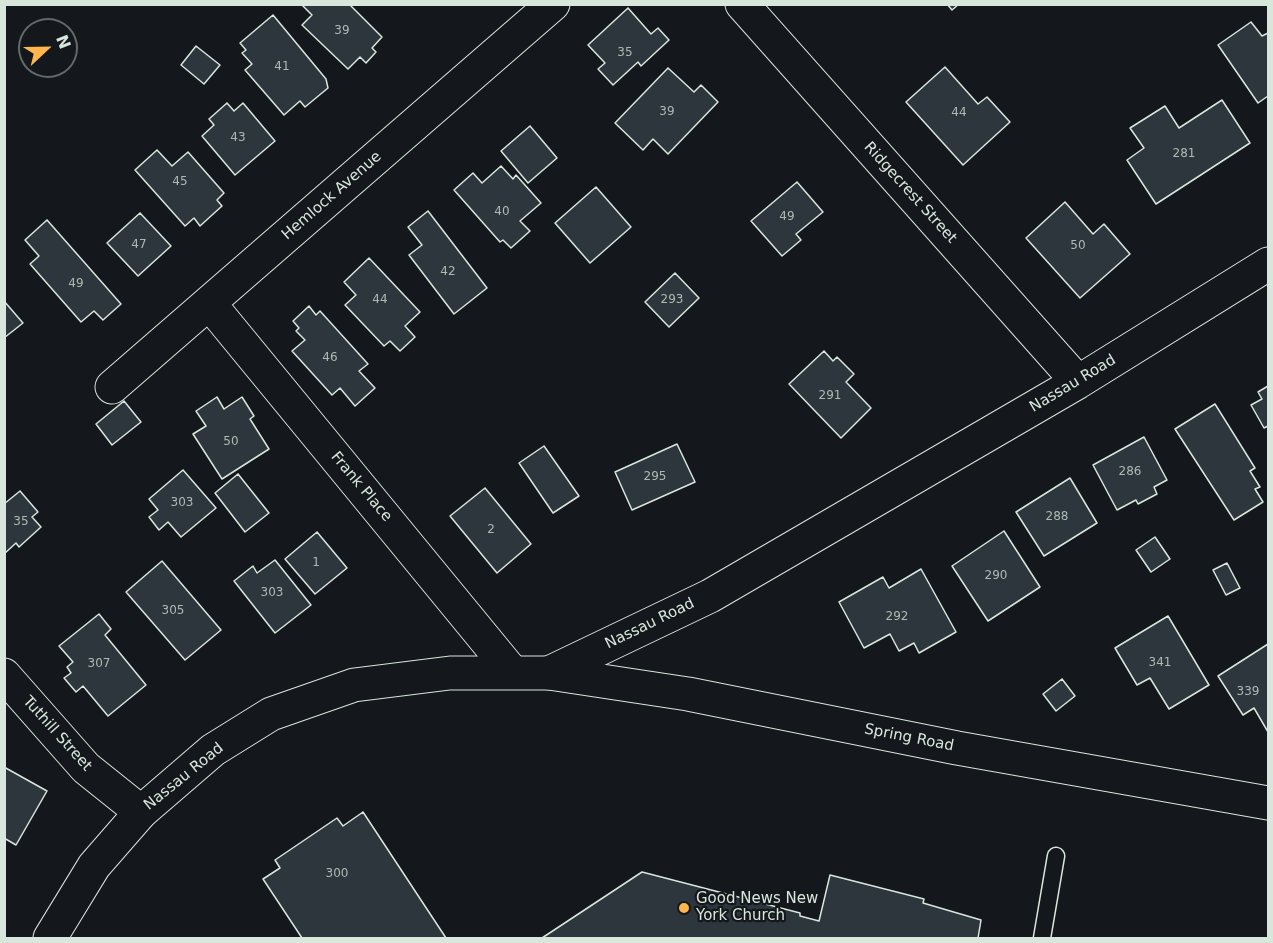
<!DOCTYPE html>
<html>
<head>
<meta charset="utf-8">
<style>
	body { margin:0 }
	#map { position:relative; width:1273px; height:943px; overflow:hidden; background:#14181c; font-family:"DejaVu Sans",sans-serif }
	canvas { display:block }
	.frame { position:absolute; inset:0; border:6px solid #d8e6dc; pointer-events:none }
	.north { position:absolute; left:18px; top:18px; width:60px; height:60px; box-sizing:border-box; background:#14181c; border:2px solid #626a69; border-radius:50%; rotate:68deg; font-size:16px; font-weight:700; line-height:24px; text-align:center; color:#d8e6dc }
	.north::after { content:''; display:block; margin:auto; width:21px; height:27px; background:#ffb74d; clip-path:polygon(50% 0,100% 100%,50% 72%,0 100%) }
</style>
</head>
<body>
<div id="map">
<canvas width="1273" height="943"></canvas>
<div class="frame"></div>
<div class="north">N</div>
</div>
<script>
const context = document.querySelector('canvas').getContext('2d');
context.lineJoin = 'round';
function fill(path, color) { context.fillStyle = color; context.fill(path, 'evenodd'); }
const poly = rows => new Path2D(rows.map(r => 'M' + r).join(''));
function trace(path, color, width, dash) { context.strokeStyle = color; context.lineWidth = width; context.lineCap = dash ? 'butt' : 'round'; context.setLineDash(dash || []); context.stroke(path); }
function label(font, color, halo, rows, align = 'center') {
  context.font = font + ' "DejaVu Sans",sans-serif'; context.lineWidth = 4.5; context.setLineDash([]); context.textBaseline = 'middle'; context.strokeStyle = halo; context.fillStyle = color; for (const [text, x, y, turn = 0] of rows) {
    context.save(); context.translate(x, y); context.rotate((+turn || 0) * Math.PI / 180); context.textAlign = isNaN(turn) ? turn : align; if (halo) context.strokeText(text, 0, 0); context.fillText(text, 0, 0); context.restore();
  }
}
const building = poly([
	[301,4,349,4,382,37,372,48,376,52,366,63,360,57,348,69,302,25,312,15,301,4],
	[947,4,959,4,952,10,947,4],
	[628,8,651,34,658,28,669,40,641,66,638,62,613,85,598,69,605,63,588,45,628,8],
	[273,15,326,79,328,88,305,107,300,101,284,115,245,70,252,64,242,53,246,50,240,43,273,15],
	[1251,22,1262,36,1268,33,1268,96,1258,103,1218,45,1251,22],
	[196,46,220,65,204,84,181,65,196,46],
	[945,67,978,104,987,97,1010,122,963,165,906,102,945,67],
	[668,68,694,92,701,85,718,102,668,154,653,139,643,150,615,123,668,68],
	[1222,100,1250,143,1156,204,1127,160,1144,148,1130,128,1165,106,1179,128,1222,100],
	[227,103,234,111,243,103,275,141,235,175,202,136,214,125,209,119,227,103],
	[530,126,557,158,528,183,501,151,530,126],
	[157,150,172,166,188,152,224,193,217,200,222,206,200,226,194,218,185,226,135,170,157,150],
	[501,166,513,179,516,175,541,203,520,221,530,231,511,248,503,240,500,242,454,190,473,173,482,183,501,166],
	[797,182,823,212,796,234,801,240,782,256,751,221,797,182],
	[596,187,631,227,590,263,555,223,596,187],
	[1065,202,1093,234,1104,224,1130,254,1080,298,1026,238,1065,202],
	[428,211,487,288,454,314,409,255,422,245,408,227,428,211],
	[140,213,171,246,138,276,107,243,140,213],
	[47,220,121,304,103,320,94,311,81,322,30,264,39,256,25,240,47,220],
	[369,258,420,312,405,326,415,337,400,351,390,341,384,346,345,305,356,295,344,282,369,258],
	[675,273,699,298,669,327,645,302,675,273],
	[4,301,23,323,4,338,4,301],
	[309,306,316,315,320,311,368,364,359,371,375,388,355,406,340,388,332,395,292,351,305,340,296,331,299,328,293,321,309,306],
	[824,351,833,361,837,357,854,374,846,382,871,408,841,438,789,384,824,351],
	[1268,386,1268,426,1264,428,1251,405,1262,399,1258,392,1268,386],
	[217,397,224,409,242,397,254,416,250,419,269,449,222,479,193,434,206,426,196,411,217,397],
	[124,401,141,422,112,445,96,424,124,401],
	[1215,404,1255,468,1250,471,1260,487,1255,489,1263,502,1234,520,1175,429,1215,404],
	[1144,437,1167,480,1154,487,1157,494,1138,504,1136,500,1117,510,1093,465,1144,437],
	[677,444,695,482,632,510,615,472,677,444],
	[544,446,579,496,553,513,519,463,544,446],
	[183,470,216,508,181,537,168,522,159,530,149,517,158,510,149,499,183,470],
	[238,474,269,513,245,532,215,493,238,474],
	[1070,478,1097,523,1044,556,1016,512,1070,478],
	[485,488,531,544,497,573,450,516,485,488],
	[20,491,38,512,32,517,41,527,19,547,16,543,4,554,4,504,20,491],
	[1004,531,1040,587,988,621,952,566,1004,531],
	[317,532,347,568,315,594,285,559,317,532],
	[1155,537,1170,559,1151,572,1136,550,1155,537],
	[275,560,311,605,275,633,234,581,253,566,257,573,275,560],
	[162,561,221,630,185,660,126,592,162,561],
	[1227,563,1240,588,1226,595,1213,570,1227,563],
	[921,569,956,632,919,653,914,643,899,651,890,634,864,648,839,602,883,577,889,588,921,569],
	[99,614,111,629,105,635,146,685,108,716,83,686,76,692,64,678,71,673,67,667,73,662,59,646,99,614],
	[1168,616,1209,685,1169,709,1150,678,1137,685,1115,648,1168,616],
	[1268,644,1268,732,1254,708,1243,715,1218,676,1268,644],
	[1062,679,1075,696,1056,711,1043,694,1062,679],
	[4,767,47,791,16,845,4,838,4,767],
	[363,812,446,938,302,938,263,879,280,868,275,860,337,818,343,826,363,812],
	[642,872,800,913,800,916,819,921,830,875,924,899,923,903,981,920,978,938,542,938,642,872]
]);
const service = poly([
	[1042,938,1056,856]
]);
const minor = poly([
	[742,4,1078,382],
	[209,303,512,672],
	[112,387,553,4],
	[549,673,710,596,1078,382,1268,264],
	[4,675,86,768,141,812]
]);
const secondary = poly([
	[50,938,94,866,141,812,213,750,271,714,354,685,450,673,549,673,688,694,957,748,1268,803]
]);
const markers = [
	[684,908,6,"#ffb74d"]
];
const numberNames = [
	["39",342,31],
	["35",625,53],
	["41",282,67],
	["39",667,112],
	["44",959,113],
	["43",238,138],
	["281",1184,154],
	["45",180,182],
	["40",502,212],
	["49",787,217],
	["47",139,245],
	["50",1078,246],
	["42",448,272],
	["49",76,284],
	["44",380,300],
	["293",672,300],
	["46",330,358],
	["291",830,396],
	["50",231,442],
	["286",1130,472],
	["295",655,477],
	["303",182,503],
	["288",1057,517],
	["35",21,522],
	["2",491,530],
	["1",316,563],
	["290",996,576],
	["303",272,593],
	["305",173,611],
	["292",897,617],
	["341",1160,663],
	["307",99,664],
	["339",1248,692],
	["300",337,874]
];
const streetNames = [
	["Ridgecrest Street",910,193,48],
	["Hemlock Avenue",332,196,-41],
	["Nassau Road",1073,384,-31],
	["Frank Place",361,487,50],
	["Nassau Road",650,624,-26],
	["Tuthill Street",57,734,48],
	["Spring Road",909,738,11],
	["Nassau Road",184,777,-39]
];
const poiNames = [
	["Good News New",696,899],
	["York Church",696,916]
];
fill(building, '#2c363c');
trace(building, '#d8e6dc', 1.5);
trace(service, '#d8e6dc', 19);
trace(minor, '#d8e6dc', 35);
trace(secondary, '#d8e6dc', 35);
trace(service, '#14181c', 16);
trace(minor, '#14181c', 33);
trace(secondary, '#14181c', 33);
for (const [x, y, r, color] of markers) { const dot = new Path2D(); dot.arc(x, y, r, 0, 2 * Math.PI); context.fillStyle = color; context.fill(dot); trace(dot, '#14181c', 2); }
label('12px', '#adbab4', null, numberNames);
label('15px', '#d8e6dc', '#14181c', streetNames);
label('15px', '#d8e6dc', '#14181c', poiNames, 'left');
</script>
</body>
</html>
